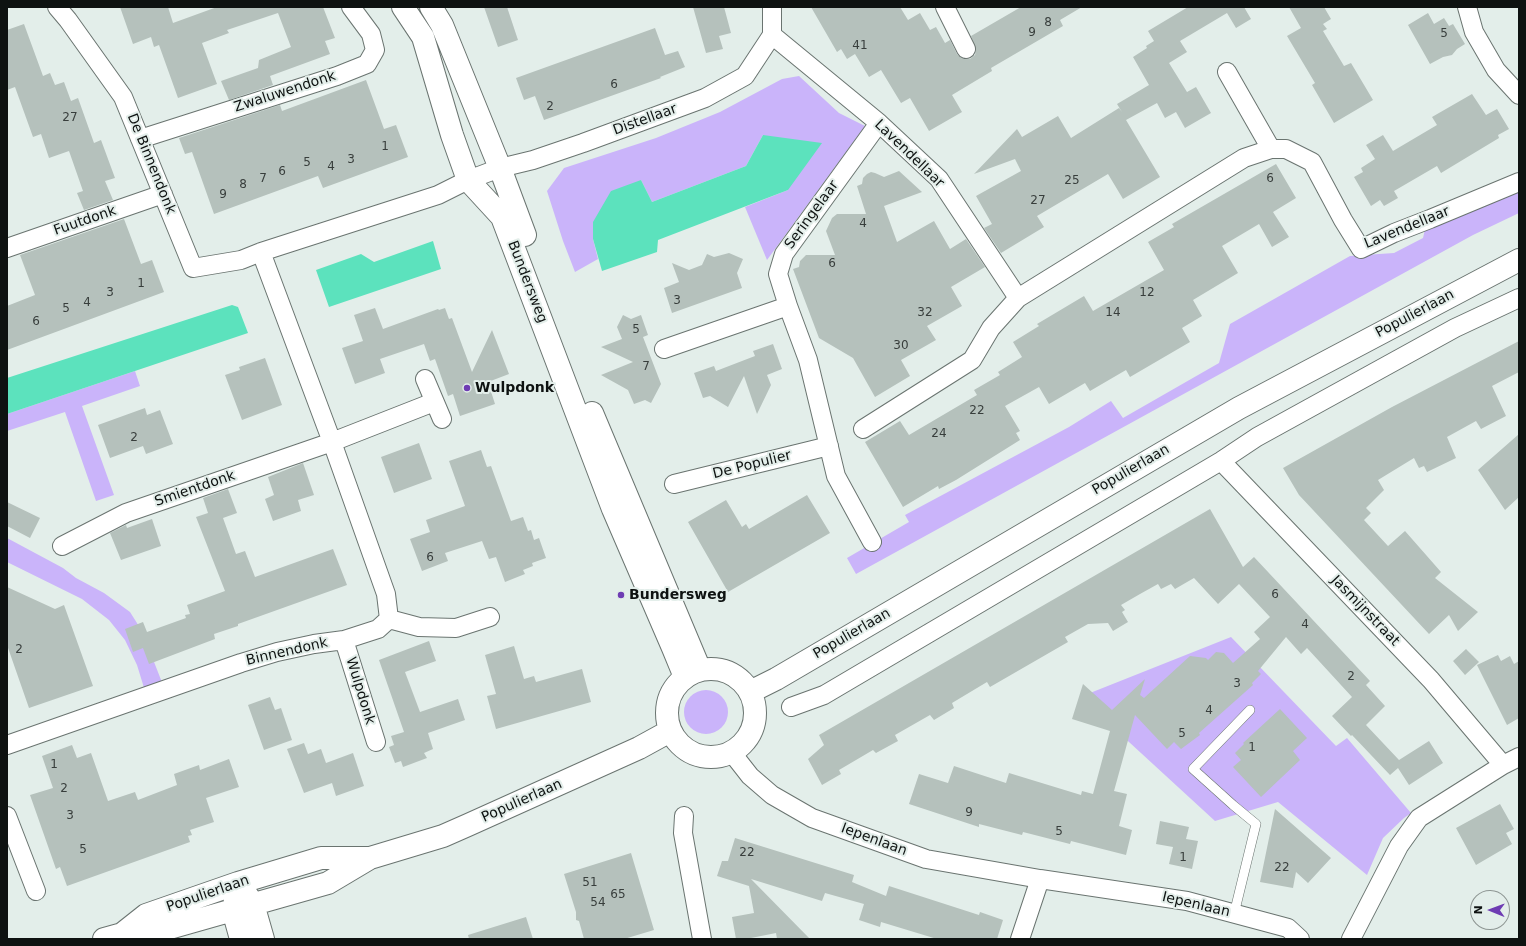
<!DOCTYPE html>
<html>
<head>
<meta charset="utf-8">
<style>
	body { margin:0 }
	#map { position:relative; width:1526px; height:946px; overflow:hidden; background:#e3eeea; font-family:"DejaVu Sans",sans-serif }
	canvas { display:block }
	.frame { position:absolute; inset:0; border:8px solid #0e1211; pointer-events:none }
	.north { position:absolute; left:1470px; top:890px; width:40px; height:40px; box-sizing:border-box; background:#e3eeea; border:1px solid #8e9693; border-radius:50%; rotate:271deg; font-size:11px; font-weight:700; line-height:16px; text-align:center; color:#0e1211 }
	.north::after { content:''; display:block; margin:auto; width:14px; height:18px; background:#6e3cb3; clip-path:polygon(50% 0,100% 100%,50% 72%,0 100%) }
</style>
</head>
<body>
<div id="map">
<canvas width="1526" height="946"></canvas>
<div class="frame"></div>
<div class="north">N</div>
</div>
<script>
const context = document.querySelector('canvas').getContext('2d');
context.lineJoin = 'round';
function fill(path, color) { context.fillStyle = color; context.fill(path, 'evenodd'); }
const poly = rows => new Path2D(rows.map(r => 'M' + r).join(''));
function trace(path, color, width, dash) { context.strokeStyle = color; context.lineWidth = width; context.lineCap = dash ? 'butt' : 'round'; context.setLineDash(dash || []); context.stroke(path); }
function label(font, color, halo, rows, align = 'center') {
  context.font = font + ' "DejaVu Sans",sans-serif'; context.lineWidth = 4; context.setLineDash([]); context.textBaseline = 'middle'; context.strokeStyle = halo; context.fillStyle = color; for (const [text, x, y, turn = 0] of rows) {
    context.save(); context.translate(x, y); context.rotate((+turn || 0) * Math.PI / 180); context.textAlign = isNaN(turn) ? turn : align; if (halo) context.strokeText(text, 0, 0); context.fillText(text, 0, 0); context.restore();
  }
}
const green = poly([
	[799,76,839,113,865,126,767,260,745,207,788,190,763,135,746,166,652,202,641,180,593,239,598,259,575,272,563,241,547,191,564,168,656,138,720,112,782,79],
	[1519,187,1519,213,1473,235,856,574,847,558,909,522,905,515,1069,427,1111,401,1123,418,1219,363,1230,324,1350,256,1394,253,1423,238,1426,225],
	[135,371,140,386,82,406,114,495,96,501,65,412,7,431,7,414],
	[7,538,63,568,76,578,104,593,130,612,142,631,163,685,145,691,137,665,125,640,109,620,82,599,7,562],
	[1231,637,1336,746,1347,738,1411,813,1404,818,1383,838,1367,875,1278,802,1215,821,1080,697],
	'684 712a22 22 0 1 1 44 0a22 22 0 1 1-44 0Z'
]);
const water = poly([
	[763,135,822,143,788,190,658,240,657,252,602,271,593,239,593,222,611,191,641,180,652,202,746,166],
	[433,241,441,269,329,307,316,270,361,254,374,262],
	[232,305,238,307,248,333,7,414,7,378]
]);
const building = poly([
	[120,7,168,7,173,23,217,7,323,7,335,38,325,41,330,54,270,76,273,85,229,100,221,81,258,68,259,60,291,47,278,13,227,30,229,33,202,43,217,84,178,98,159,45,154,47,151,37,133,44],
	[484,7,507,7,518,40,498,47],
	[693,7,724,7,731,33,719,36,723,49,706,53],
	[811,7,900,7,908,20,920,13,930,30,936,27,945,43,950,40,957,54,961,58,966,59,970,59,975,55,976,50,971,36,1021,7,1082,7,1060,20,1063,26,991,68,992,71,952,95,962,112,929,131,910,98,901,103,881,70,869,77,855,54,847,59,841,49,837,52],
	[1188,7,1244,7,1251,19,1236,28,1227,13,1180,41,1187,52,1169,63,1187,92,1196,87,1211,113,1185,128,1176,112,1165,118,1157,103,1126,120,1160,177,1123,199,1108,174,1037,216,1044,227,1001,253,984,228,992,224,976,196,1021,171,1015,159,974,174,1017,129,1022,137,1058,116,1071,138,1119,108,1122,112,1117,104,1149,85,1133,57,1147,48,1146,46,1154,41,1148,31],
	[1289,7,1324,7,1331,19,1323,24,1327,29,1323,31,1344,66,1351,63,1373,100,1334,123,1312,85,1315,83,1287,36,1301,28],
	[1428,13,1434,24,1444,18,1449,26,1453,24,1465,44,1457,49,1452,55,1443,57,1430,64,1408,25],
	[24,24,43,76,50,73,55,85,64,82,71,101,78,98,94,143,101,140,115,178,105,181,113,200,84,210,77,193,83,191,69,151,49,158,41,134,33,137,15,87,7,90,7,30],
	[655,28,665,55,678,51,685,67,660,77,661,78,544,120,535,96,524,100,516,78],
	[366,80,384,129,396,125,408,157,323,188,318,176,214,214,192,152,185,154,179,138,280,105,282,111],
	[1472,94,1486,115,1497,109,1509,129,1498,135,1499,138,1441,173,1437,166,1394,191,1398,198,1384,206,1380,200,1371,206,1354,177,1363,172,1361,168,1375,159,1366,145,1383,135,1393,151,1437,125,1432,117],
	[1276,164,1296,198,1273,212,1289,237,1272,247,1259,224,1222,246,1238,273,1193,300,1202,316,1182,328,1190,342,1130,377,1126,370,1090,391,1085,383,1049,404,1039,387,1005,406,1020,431,1016,433,1020,440,956,480,939,489,938,486,903,507,865,442,900,421,909,435,977,395,974,390,1000,375,998,372,1022,357,1013,342,1039,326,1037,324,1084,296,1093,311,1164,270,1148,242,1174,227,1172,224],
	[899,171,922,192,884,206,897,242,934,221,950,249,966,239,985,267,951,287,962,306,927,326,936,340,901,360,910,376,875,397,853,358,819,338,793,269,799,267,800,261,806,255,835,255,826,231,832,218,837,214,866,214,857,186,862,184,863,178,867,174,871,172,875,173,884,177],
	[124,219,141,264,152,260,164,292,7,350,7,306,35,295,20,255],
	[729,253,743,259,737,273,742,288,672,313,664,288,679,282,672,263,689,270,702,265,707,254,714,257],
	[375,308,383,329,438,309,439,310,445,308,449,319,452,318,472,372,492,330,509,374,488,382,495,404,460,416,453,394,448,396,435,359,430,361,424,344,380,359,385,373,355,384,342,348,363,341,354,315],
	[623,315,631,319,641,315,648,335,643,337,661,384,651,403,645,400,634,404,628,390,601,375,633,362,601,347,622,339,617,327],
	[1519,341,1519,372,1492,386,1506,416,1481,429,1476,421,1447,437,1456,458,1427,472,1424,466,1419,468,1414,458,1378,480,1384,490,1366,508,1371,513,1364,520,1388,546,1405,531,1441,572,1435,578,1478,612,1458,631,1449,615,1429,634,1299,495,1283,468,1392,407],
	[773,344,782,369,767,375,771,385,757,414,744,376,728,407,710,396,703,398,694,373,714,366,716,371,755,356,753,351],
	[265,358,282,405,242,420,225,375,240,370,239,367],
	[145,408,147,415,160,410,173,444,146,454,143,446,110,458,98,425],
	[1519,434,1519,497,1505,510,1478,470],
	[419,443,432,479,394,493,381,457],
	[481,450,487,467,491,466,511,521,523,517,528,531,531,530,534,540,539,538,546,558,532,563,533,566,523,570,525,574,505,582,496,557,489,559,482,541,445,553,448,561,422,571,410,539,430,532,426,520,465,506,449,461],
	[303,463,314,495,298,500,301,511,273,521,265,499,274,495,268,477],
	[228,489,237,513,223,518,236,554,245,551,255,577,333,549,347,585,238,624,238,626,214,634,215,639,149,664,143,648,133,652,125,629,143,622,147,632,186,618,185,615,190,614,187,605,225,591,196,517,208,513,203,498],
	[807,495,830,533,728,592,688,522,726,500,742,527,746,524,749,529],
	[7,502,40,518,30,538,7,526],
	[1210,509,1243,567,1254,557,1370,681,1366,685,1385,706,1366,725,1399,760,1429,741,1443,763,1409,785,1398,768,1390,775,1352,735,1351,736,1332,716,1352,697,1307,648,1301,654,1286,637,1258,671,1261,674,1252,683,1253,685,1199,733,1200,735,1181,749,1174,742,1167,749,1135,715,1114,791,1127,794,1119,826,1132,830,1126,855,1071,841,1070,844,1023,832,1022,835,979,824,979,827,909,804,919,774,948,783,954,766,1006,783,1009,773,1081,795,1082,791,1093,794,1110,731,1072,719,1083,684,1112,710,1145,679,1140,695,1144,698,1190,656,1206,658,1208,660,1216,652,1224,653,1233,663,1260,639,1254,632,1270,617,1239,584,1218,604,1194,578,1175,589,1171,584,1161,589,1158,584,1140,594,1121,605,1125,610,1122,612,1128,622,1113,631,1108,623,1088,624,1065,637,1068,642,990,687,987,682,952,703,954,708,934,720,930,715,895,735,898,741,876,753,873,750,839,770,841,774,822,785,808,759,824,745,819,735],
	[152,519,161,546,121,560,110,533,126,525,127,528],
	[7,587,55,609,64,605,93,686,29,708,7,645],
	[429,641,436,661,405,672,420,712,458,699,465,720,428,733,433,749,424,753,427,758,403,767,401,761,395,763,389,747,394,745,391,736,404,732,379,660],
	[514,646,524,679,534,676,536,682,582,669,591,702,496,729,487,696,496,694,485,655],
	[1466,649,1479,662,1465,675,1453,661],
	[1498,655,1501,661,1510,656,1514,664,1519,661,1519,718,1507,725,1477,665],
	[270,697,275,710,281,708,292,740,264,750,248,705],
	[1280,709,1307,738,1293,751,1300,760,1261,797,1233,767,1241,760,1235,753,1244,744,1243,743],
	[304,743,308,754,321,749,326,763,353,753,364,786,336,796,332,783,304,793,287,749],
	[72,745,77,758,91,753,108,801,135,792,138,800,177,785,174,774,199,765,200,770,229,759,239,787,206,798,214,822,190,830,192,835,188,836,190,842,67,886,60,867,56,869,30,795,53,788,42,756],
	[1500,804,1514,829,1506,833,1512,844,1476,865,1456,828],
	[1275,809,1331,858,1308,883,1296,872,1293,888,1260,882],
	[1160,821,1189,827,1186,839,1198,841,1192,869,1169,864,1173,847,1156,844],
	[735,838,854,875,852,882,886,896,889,886,979,915,980,912,1003,920,997,939,937,939,881,922,880,927,859,920,864,904,825,893,822,901,751,879,810,939,777,939,776,933,746,939,736,939,732,917,754,913,749,886,717,876,722,861,728,861],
	[631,853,654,930,624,939,584,939,579,921,576,920,576,912,564,874],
	[526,917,533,939,469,939,468,935]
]);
const service = poly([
	[1234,914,1256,824,1233,805,1193,769,1250,710]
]);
const minor = poly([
	[57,7,68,20,123,97,193,268,241,260,261,252,438,195,468,180,500,168,533,160,583,143,705,98,745,76,772,35,772,7],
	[945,7,966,49],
	[1467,7,1474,32,1496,70,1519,95],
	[772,35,879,123,939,179,1018,298],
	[1227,72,1271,149],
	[140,139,337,76,367,64,375,50,371,34,351,7],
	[7,248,163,194],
	[788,306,808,360,836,476,872,542],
	[664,349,788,306,778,274,784,254,879,123],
	[425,379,442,419],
	[863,429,972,360,991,328,1018,298,1244,158,1271,149,1286,149,1312,162,1343,220,1361,249,1394,233,1430,219,1519,182],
	[1221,461,1431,680,1503,765],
	[674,484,829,446],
	[62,546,126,513,332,442,434,402],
	[389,619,419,627,456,628,490,617],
	[344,640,376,742],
	[791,707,824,695,1221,461,1257,437,1455,328,1519,298],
	[7,745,241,663,277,652,314,644,344,640,378,629,389,619,386,594,332,442,261,252],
	[732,753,750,776,772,795,812,818,926,859,1040,879,1187,901,1288,928,1300,939],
	[7,816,36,891],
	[684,816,683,833,702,939],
	[1020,939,1040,879],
	[1351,939,1399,846,1419,818,1503,765,1519,757]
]);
const tertiary = poly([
	[403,7,423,37,452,135,468,180,502,217,613,509,673,648,685,677],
	[431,7,442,25,500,168,525,235],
	[592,413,700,670],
	'667 713a44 44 0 1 1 88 0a44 44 0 1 1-88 0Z',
	[750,692,776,679,1239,408,1519,260],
	[245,892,253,904,263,939],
	[236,896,233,910,241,939],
	[122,934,146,915,238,883,321,858,369,858],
	[104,939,122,934,152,933,328,883,370,858,443,836,468,825,639,748,670,731]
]);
const markers = [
	[467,388,4,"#6e3cb3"],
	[621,595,4,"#6e3cb3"]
];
const numberNames = [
	["8",1048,23],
	["9",1032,33],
	["5",1444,34],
	["41",860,46],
	["6",614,85],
	["2",550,107],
	["27",70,118],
	["1",385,147],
	["3",351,160],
	["5",307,163],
	["4",331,167],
	["6",282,172],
	["7",263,179],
	["6",1270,179],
	["25",1072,181],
	["8",243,185],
	["9",223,195],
	["27",1038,201],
	["4",863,224],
	["6",832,264],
	["1",141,284],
	["3",110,293],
	["12",1147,293],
	["3",677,301],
	["4",87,303],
	["5",66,309],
	["32",925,313],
	["14",1113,313],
	["6",36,322],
	["5",636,330],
	["30",901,346],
	["7",646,367],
	["22",977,411],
	["24",939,434],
	["2",134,438],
	["6",430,558],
	["6",1275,595],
	["4",1305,625],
	["2",19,650],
	["2",1351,677],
	["3",1237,684],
	["4",1209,711],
	["5",1182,734],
	["1",1252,748],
	["1",54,765],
	["2",64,789],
	["9",969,813],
	["3",70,816],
	["5",1059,832],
	["5",83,850],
	["22",747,853],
	["1",1183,858],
	["22",1282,868],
	["51",590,883],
	["65",618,895],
	["54",598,903]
];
const streetNames = [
	["Zwaluwendonk",285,92,-18],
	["Distellaar",645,120,-20],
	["Lavendellaar",909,154,44],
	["De Binnendonk",151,164,68],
	["Seringelaar",812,215,-54],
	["Fuutdonk",85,221,-19],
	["Lavendellaar",1407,228,-22],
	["Bundersweg",527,282,69],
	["Populierlaan",1415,314,-28],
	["De Populier",752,465,-14],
	["Populierlaan",1131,470,-30],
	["Smientdonk",195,489,-19],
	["Jasmijnstraat",1365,611,46],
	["Populierlaan",852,634,-30],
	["Binnendonk",287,652,-13],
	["Wulpdonk",360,691,73],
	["Populierlaan",522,801,-24],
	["Iepenlaan",874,840,20],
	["Populierlaan",208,894,-19],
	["Iepenlaan",1196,905,13]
];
const poiNames = [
	["Wulpdonk",475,388],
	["Bundersweg",629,595]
];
fill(green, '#cab4fa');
fill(water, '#5ce2bd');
fill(building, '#b5c1bc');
trace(service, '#6a7470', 10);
trace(minor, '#6a7470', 20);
trace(tertiary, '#6a7470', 24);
trace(service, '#fff', 9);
trace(minor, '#fff', 18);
trace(tertiary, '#fff', 22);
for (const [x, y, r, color] of markers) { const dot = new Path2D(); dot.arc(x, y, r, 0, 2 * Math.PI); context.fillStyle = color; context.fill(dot); trace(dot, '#e3eeea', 1.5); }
label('12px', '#383e3c', null, numberNames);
label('14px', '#0e1211', '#e3eeea', streetNames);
label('bold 14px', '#0e1211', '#e3eeea', poiNames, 'left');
</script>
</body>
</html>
